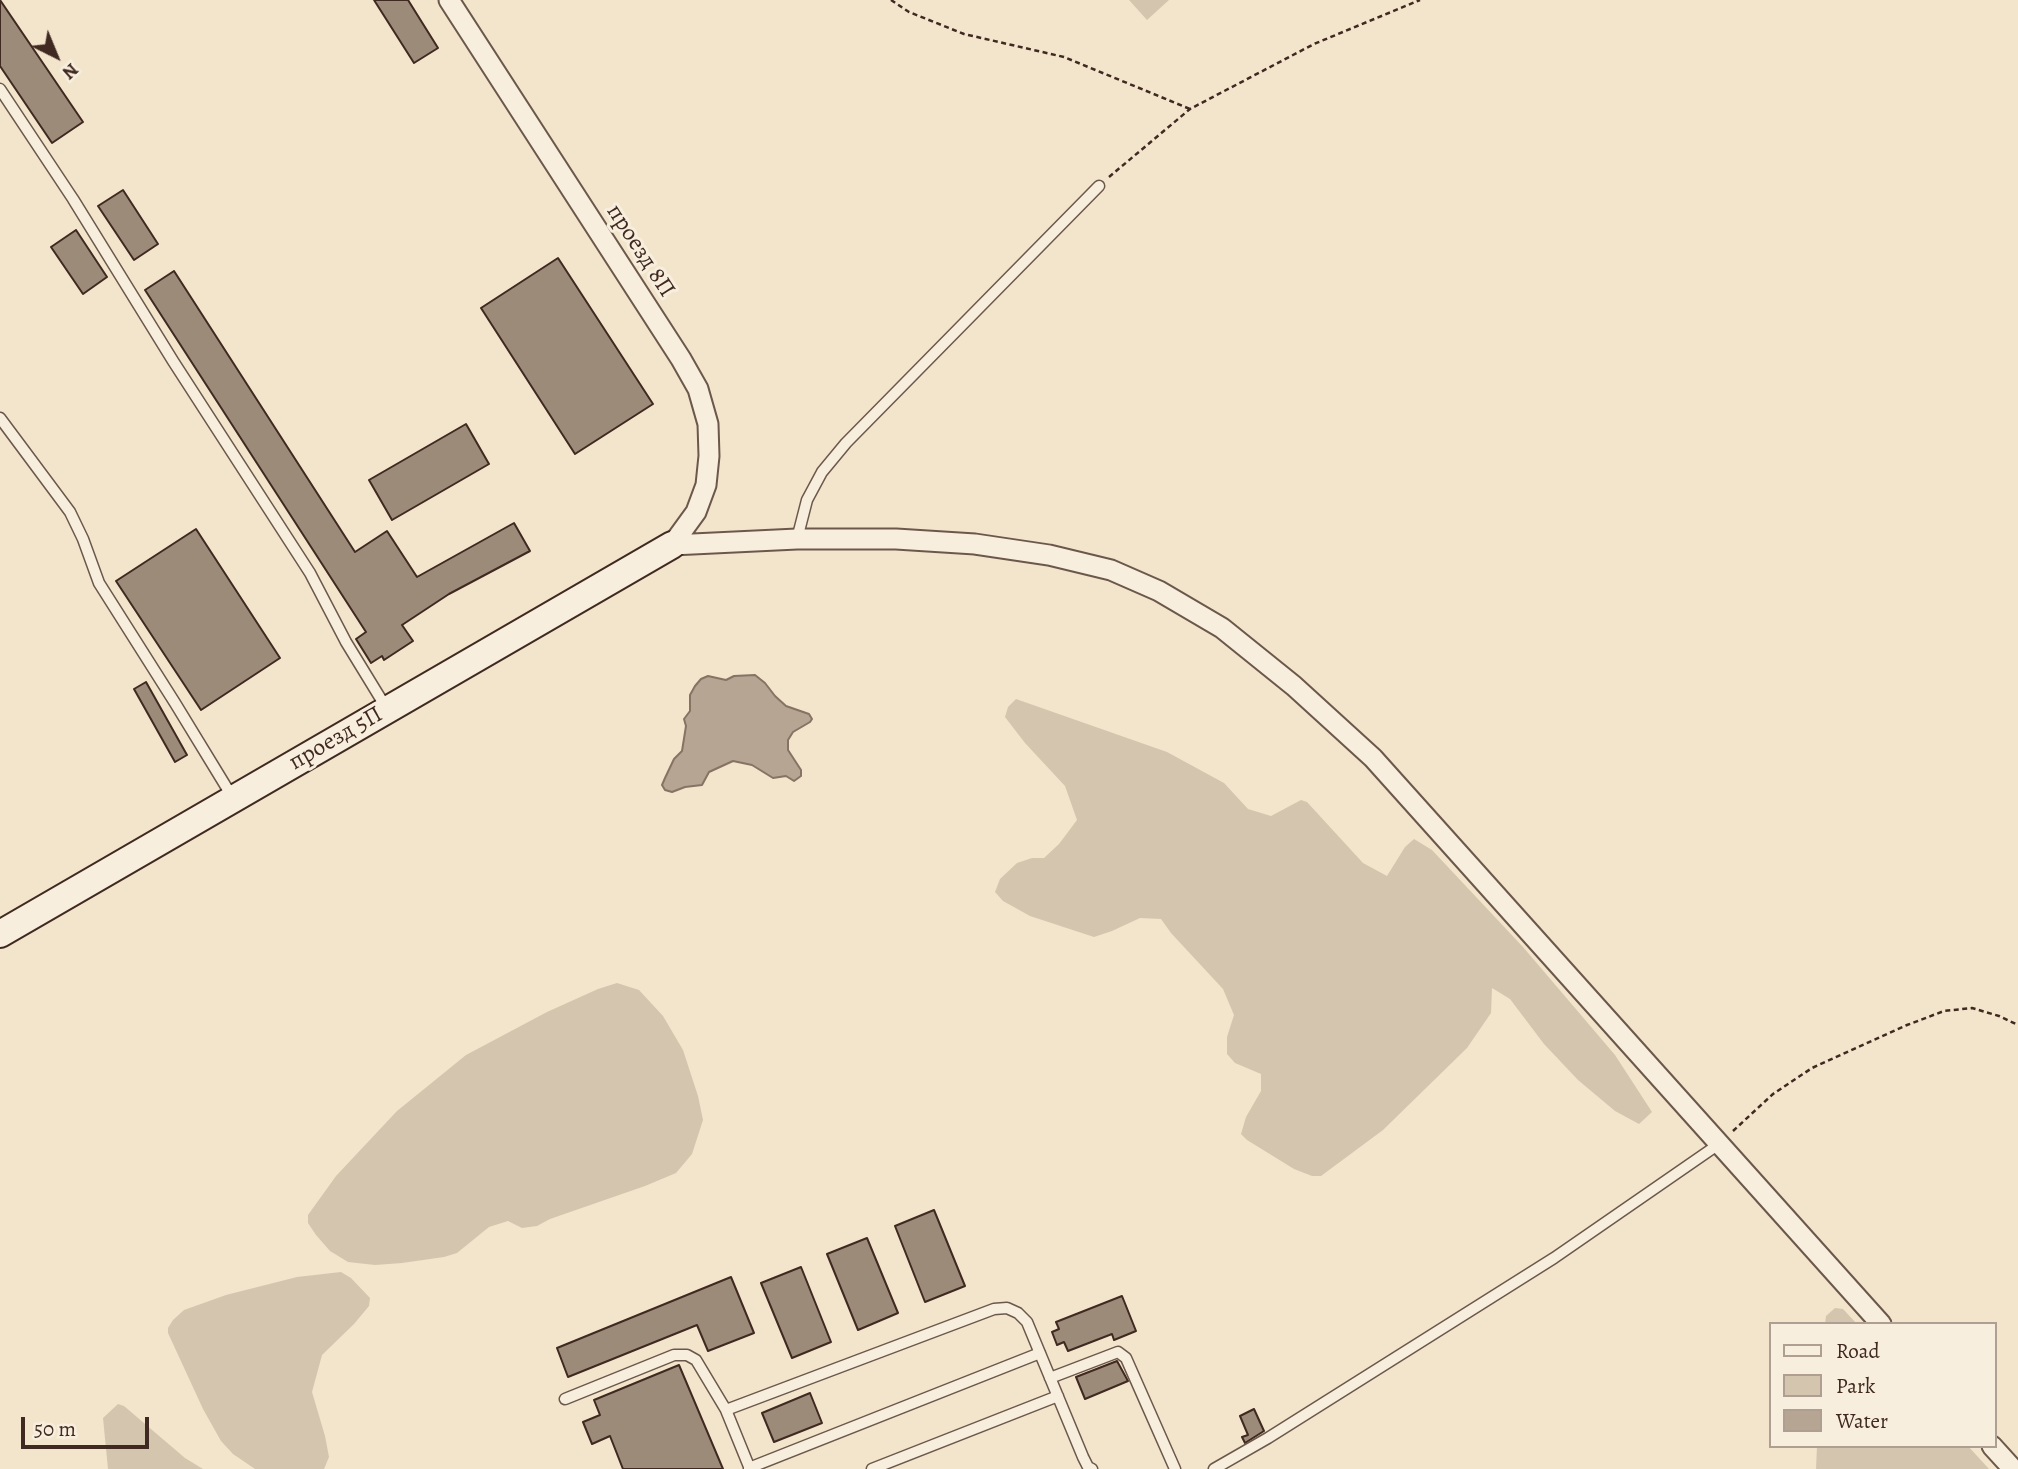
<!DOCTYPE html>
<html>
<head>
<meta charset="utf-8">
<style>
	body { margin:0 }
	#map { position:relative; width:2018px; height:1469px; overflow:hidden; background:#f2e5cc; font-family:Alegreya,serif }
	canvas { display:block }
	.legend { position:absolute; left:1769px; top:1322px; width:228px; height:126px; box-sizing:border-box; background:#f7eede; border:2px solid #ae9f92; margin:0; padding:9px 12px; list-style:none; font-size:21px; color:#402920 }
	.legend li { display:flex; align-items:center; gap:14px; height:35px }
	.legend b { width:35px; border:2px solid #ae9f92 }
	.north { position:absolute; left:21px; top:21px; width:70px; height:70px; -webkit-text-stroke:5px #f7eede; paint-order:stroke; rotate:137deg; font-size:19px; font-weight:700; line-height:28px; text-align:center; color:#402920 }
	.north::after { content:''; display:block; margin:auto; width:24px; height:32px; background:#402920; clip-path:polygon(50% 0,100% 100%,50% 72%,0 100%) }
	.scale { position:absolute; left:21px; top:1417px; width:128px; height:32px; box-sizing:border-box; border:4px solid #402920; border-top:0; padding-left:9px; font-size:21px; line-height:24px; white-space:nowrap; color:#402920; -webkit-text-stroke:5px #f7eede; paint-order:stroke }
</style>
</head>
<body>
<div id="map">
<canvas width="2018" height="1469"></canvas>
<ul class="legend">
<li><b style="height:9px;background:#f7eede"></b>Road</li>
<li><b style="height:19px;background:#d4c5af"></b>Park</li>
<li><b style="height:19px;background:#b5a592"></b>Water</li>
</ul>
<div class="north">N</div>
<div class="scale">50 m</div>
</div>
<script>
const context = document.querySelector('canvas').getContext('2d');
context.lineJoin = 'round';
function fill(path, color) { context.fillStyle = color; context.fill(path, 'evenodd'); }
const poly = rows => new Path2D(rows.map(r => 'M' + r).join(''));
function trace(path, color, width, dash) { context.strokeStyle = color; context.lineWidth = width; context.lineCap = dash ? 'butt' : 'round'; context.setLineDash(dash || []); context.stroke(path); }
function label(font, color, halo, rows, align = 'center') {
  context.font = font + ' Alegreya,serif'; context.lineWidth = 6; context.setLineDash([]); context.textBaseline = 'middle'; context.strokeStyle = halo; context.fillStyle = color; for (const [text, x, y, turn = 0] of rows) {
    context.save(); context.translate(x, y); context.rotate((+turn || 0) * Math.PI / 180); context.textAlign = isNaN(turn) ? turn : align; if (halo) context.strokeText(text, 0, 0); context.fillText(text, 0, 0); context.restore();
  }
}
const green = poly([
	[1129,0,1169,0,1147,20],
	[1016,699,1167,752,1224,783,1248,809,1271,816,1301,800,1307,802,1363,863,1387,876,1405,847,1414,839,1432,850,1523,947,1615,1055,1652,1112,1639,1124,1615,1111,1578,1080,1544,1044,1510,999,1492,988,1491,1013,1467,1048,1383,1130,1321,1176,1312,1176,1294,1169,1247,1140,1241,1134,1246,1117,1261,1091,1261,1074,1235,1063,1227,1054,1227,1037,1234,1015,1223,989,1171,933,1161,919,1140,918,1112,931,1094,937,1030,916,1003,901,995,892,1000,879,1017,863,1032,858,1044,858,1059,844,1077,820,1065,786,1025,743,1005,717,1008,707],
	[617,983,639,990,663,1016,683,1050,698,1096,703,1120,692,1154,676,1173,645,1186,550,1219,537,1226,522,1228,508,1221,489,1227,457,1253,444,1257,402,1263,375,1265,348,1262,330,1251,316,1235,308,1223,308,1215,336,1176,397,1111,466,1055,547,1012,598,989],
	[341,1272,351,1278,370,1298,369,1306,354,1324,322,1355,312,1392,325,1436,329,1457,324,1469,255,1469,233,1454,221,1441,203,1409,168,1333,168,1328,173,1320,184,1310,226,1295,297,1277],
	[1835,1308,1843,1309,1857,1324,1825,1324,1826,1316],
	[118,1404,124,1406,185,1458,203,1469,108,1469,103,1418],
	[1817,1446,1968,1446,1989,1469,1816,1469]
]);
const water = poly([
	[755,675,765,683,775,696,786,706,809,714,812,719,810,722,793,732,788,740,788,750,801,770,801,776,794,781,786,776,773,778,752,765,733,761,709,772,702,785,685,787,672,792,665,790,662,785,665,778,674,759,682,751,686,726,684,719,690,711,690,695,695,686,701,679,708,676,726,680,734,676,755,675]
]);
const building = poly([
	[0,0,83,122,52,143,0,66,0,0],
	[374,0,408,0,438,48,414,63,374,0],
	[123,190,158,244,134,260,98,206,123,190],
	[76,230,107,277,83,294,51,247,76,230],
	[558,258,653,404,575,454,481,308,558,258],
	[174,271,355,552,387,531,417,577,514,523,530,551,449,594,402,625,413,641,384,660,382,656,371,663,356,639,366,632,145,290,174,271],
	[466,424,489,464,392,520,369,480,466,424],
	[196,529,280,658,201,710,116,581,196,529],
	[146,682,187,755,175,762,134,689,146,682],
	[934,1210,965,1286,925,1302,895,1226,934,1210],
	[867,1238,898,1313,858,1330,827,1254,867,1238],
	[801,1267,831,1342,792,1358,761,1283,801,1267],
	[731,1277,754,1333,708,1351,697,1325,568,1377,557,1348,731,1277],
	[1122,1296,1136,1331,1114,1340,1112,1334,1068,1351,1064,1342,1057,1345,1052,1332,1059,1329,1056,1322,1122,1296],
	[1117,1361,1128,1381,1085,1399,1076,1377,1117,1361],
	[679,1365,723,1469,623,1469,610,1436,592,1444,583,1422,600,1415,594,1400,679,1365],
	[810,1393,822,1423,774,1442,762,1413,810,1393],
	[1254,1409,1264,1431,1245,1443,1242,1437,1248,1435,1240,1416,1254,1409]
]);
const path = poly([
	[891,0,909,12,964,34,1064,57,1190,109],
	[1109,177,1190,109,1314,44,1420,0],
	[1733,1131,1773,1094,1812,1068,1907,1025,1944,1011,1972,1008,1999,1016,2018,1025]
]);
const lane = poly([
	[0,89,73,199,173,361,310,573,346,642,387,709],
	[0,418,70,512,83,539,99,583,175,703,233,798],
	[797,539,807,500,822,472,846,443,1099,186],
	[1050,1378,1118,1352,1126,1358,1175,1469],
	[565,1399,674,1355,687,1355,696,1360,726,1410,750,1469],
	[726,1410,994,1309,1007,1308,1018,1313,1027,1322,1083,1457,1088,1467,1092,1469],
	[749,1468,1040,1353],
	[872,1469,1058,1396],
	[1214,1469,1268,1438,1554,1258,1719,1144]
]);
const street = poly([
	[449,0,681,359,698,389,708,424,709,456,706,485,696,512,672,545],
	[672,545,797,539,896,539,975,544,1049,555,1111,570,1159,591,1222,628,1294,686,1373,758,1881,1324],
	[1992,1446,2013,1469]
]);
const secondary = poly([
	[0,934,672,545]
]);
const streetNames = [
	["проезд 8П",640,251,57],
	["проезд 5П",336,739,-30]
];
fill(green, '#d4c5af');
fill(water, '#b5a592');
trace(water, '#867364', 2);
fill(building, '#9d8b79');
trace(building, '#402920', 2);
trace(lane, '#6c584b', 13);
trace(street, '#6c584b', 23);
trace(secondary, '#402920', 30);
trace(path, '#402920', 2.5, [5, 3.5]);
trace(lane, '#f7eede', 10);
trace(street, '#f7eede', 19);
trace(secondary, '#f7eede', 26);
label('24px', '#402920', '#f7eede', streetNames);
</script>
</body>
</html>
